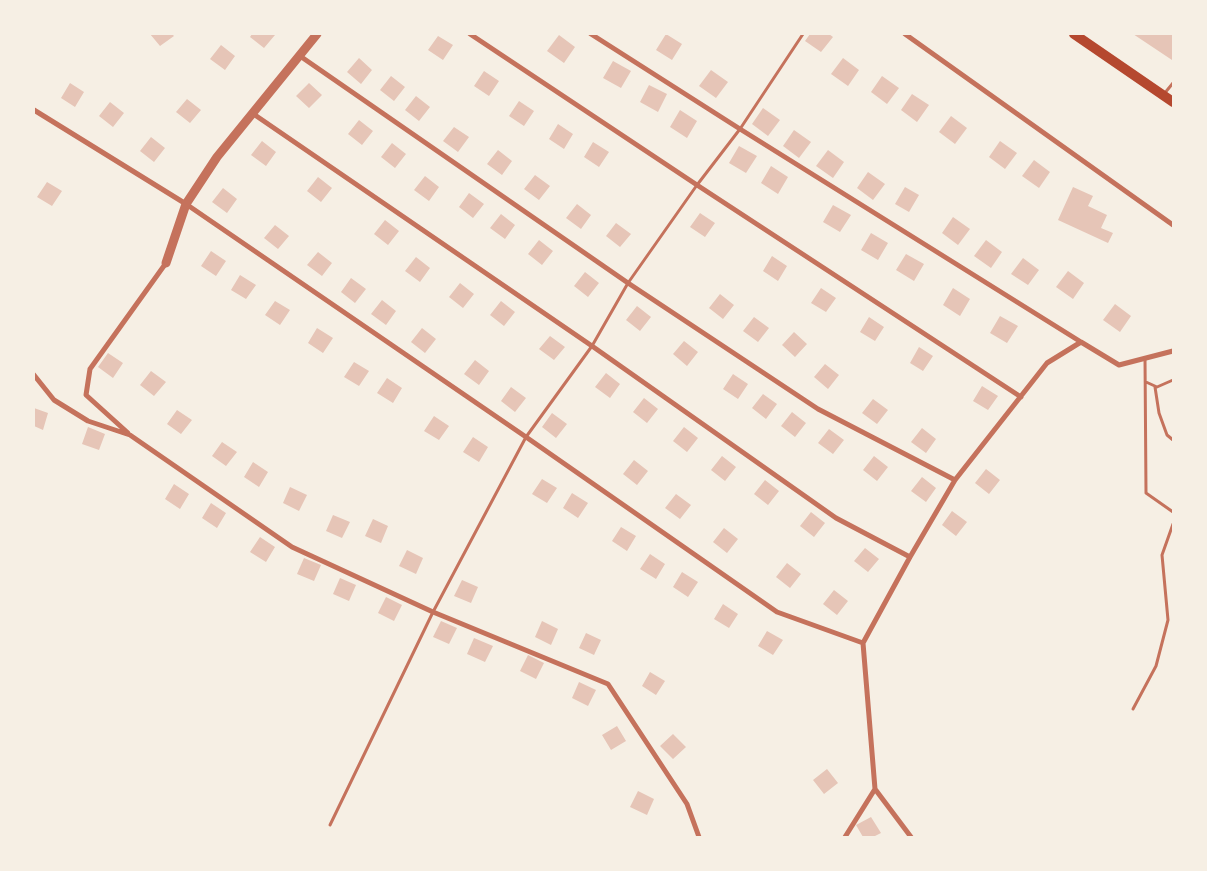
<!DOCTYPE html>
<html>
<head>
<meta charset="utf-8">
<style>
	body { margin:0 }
	#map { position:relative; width:1207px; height:871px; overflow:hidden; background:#f6efe4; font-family:"Fira Sans Condensed",sans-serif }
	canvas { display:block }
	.frame { position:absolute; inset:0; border:35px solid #f6efe4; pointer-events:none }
</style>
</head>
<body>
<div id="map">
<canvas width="1207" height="871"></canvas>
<div class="frame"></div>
</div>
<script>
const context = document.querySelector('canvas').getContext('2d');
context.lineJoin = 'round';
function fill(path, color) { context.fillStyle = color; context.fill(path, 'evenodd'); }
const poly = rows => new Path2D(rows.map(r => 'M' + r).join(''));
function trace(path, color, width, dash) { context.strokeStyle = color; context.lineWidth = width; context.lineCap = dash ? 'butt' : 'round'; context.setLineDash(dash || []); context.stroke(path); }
const building = poly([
	[150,34,172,34,174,36,160,46],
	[252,34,274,34,275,35,264,48,250,37],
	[666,34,682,44,672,60,656,50],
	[810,34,829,34,833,37,821,52,805,41],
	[1133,34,1173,34,1173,58,1172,60],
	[559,35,575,47,564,63,547,51],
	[438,36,453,45,443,60,428,50],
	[221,45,235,56,225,70,210,59],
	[359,58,372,70,361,84,347,72],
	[843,58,859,70,848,86,831,74],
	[613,61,631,71,621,88,603,78],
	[711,70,728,82,716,98,699,86],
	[484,71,499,81,489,96,474,86],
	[391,76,405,87,394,101,380,90],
	[882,76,899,88,887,104,871,92],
	[70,83,84,92,75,107,61,98],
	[309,83,322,95,309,108,296,96],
	[649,85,667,94,658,112,640,102],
	[912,94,929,105,917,122,901,110],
	[416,96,430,107,419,121,405,110],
	[187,99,201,110,190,123,176,112],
	[519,101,534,111,524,126,509,116],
	[110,102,124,113,113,127,99,116],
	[763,108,780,120,768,136,752,124],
	[680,110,697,121,687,138,670,127],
	[951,116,967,128,955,144,939,132],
	[359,120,373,131,362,145,348,134],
	[558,124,573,134,564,149,549,139],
	[454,127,469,137,458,152,443,141],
	[794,130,811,142,799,158,783,146],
	[151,137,165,148,154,162,140,151],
	[262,141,276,152,266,166,251,155],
	[1000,141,1017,153,1005,169,989,157],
	[593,142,609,152,599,167,584,157],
	[392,143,406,154,395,168,381,157],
	[739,146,757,156,746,173,729,163],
	[498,150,512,161,502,175,487,164],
	[828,150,844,162,833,178,816,166],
	[1034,160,1050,172,1039,188,1022,176],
	[771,166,788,177,778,194,761,183],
	[868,172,885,184,873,200,857,188],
	[535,175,550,186,539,200,524,189],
	[425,176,439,187,429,201,414,190],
	[318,177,332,188,321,202,307,191],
	[47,182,62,191,52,206,37,197],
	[905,187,919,195,909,212,895,204],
	[1073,187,1093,196,1088,206,1107,215,1101,228,1113,233,1108,243,1058,220],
	[223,188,237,199,227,213,212,202],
	[469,193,484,204,473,218,459,207],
	[577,204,591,215,581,229,566,218],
	[833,205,851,215,840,232,823,222],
	[700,213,715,223,705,237,690,227],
	[501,214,515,225,505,239,490,228],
	[953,217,970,229,958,245,942,233],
	[385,220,399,231,388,245,374,234],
	[616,223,631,234,620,247,606,236],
	[275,225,289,236,278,249,264,238],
	[871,233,888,243,878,260,861,250],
	[539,240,553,251,542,265,528,254],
	[986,240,1002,252,991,268,974,256],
	[211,251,226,261,216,276,201,266],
	[318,252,332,263,322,276,307,265],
	[906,254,924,264,914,281,896,270],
	[772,256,787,266,778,281,763,271],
	[416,257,430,268,420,282,405,271],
	[1023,258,1039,270,1028,285,1011,274],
	[1068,271,1084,283,1073,299,1056,287],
	[585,272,599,283,588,297,574,286],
	[240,275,256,285,246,299,231,290],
	[351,278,366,289,355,303,341,292],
	[460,283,474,294,463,308,449,297],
	[821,288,836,298,826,312,811,303],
	[953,288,970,299,960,316,943,305],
	[720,294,734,305,723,319,709,308],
	[382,300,396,311,386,325,371,314],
	[275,301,290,310,280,325,265,315],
	[501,301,515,312,504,326,490,315],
	[1115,304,1131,316,1120,332,1103,320],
	[637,306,651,317,640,331,626,320],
	[1000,316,1018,326,1007,343,990,333],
	[754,317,769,328,758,342,743,331],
	[869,317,884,327,875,341,860,332],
	[317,328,333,338,323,353,308,343],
	[422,328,436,339,425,353,411,342],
	[794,332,807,344,795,357,782,345],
	[550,336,565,347,554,360,539,349],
	[684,341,698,352,687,366,673,354],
	[919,347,933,356,923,371,910,363],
	[108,353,123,363,113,378,98,367],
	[475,360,489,371,479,385,464,374],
	[354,362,369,371,359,386,344,377],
	[825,364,839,375,828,389,814,377],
	[151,371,166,382,154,396,140,385],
	[606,373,620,384,610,398,595,387],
	[733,374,748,384,738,399,723,389],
	[387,378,402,388,393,403,377,393],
	[982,386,998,396,988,410,973,401],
	[511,387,526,398,515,412,501,401],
	[763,394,777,404,766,419,752,408],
	[644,398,658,409,647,423,633,412],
	[873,399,888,410,877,424,862,413],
	[34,408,48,413,43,430,34,426],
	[177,410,192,420,181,434,167,424],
	[792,412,806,423,795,437,781,426],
	[552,413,567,424,556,438,542,427],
	[434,416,449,426,439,440,424,431],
	[88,427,105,434,99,450,82,444],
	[684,427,698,438,687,452,673,441],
	[922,428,936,439,926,453,911,442],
	[829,429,844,440,833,454,818,443],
	[473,437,488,447,479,462,463,452],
	[222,442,237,452,226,466,212,456],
	[722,456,736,467,725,481,711,470],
	[874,456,888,467,877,481,863,470],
	[634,460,648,471,637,485,623,474],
	[253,462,268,472,259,487,244,477],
	[986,469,1000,480,989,494,975,483],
	[922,477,936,488,926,502,911,491],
	[542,479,557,488,547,503,532,494],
	[765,480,779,491,768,505,754,494],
	[174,484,189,494,180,509,165,499],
	[290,487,307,495,299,511,283,503],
	[572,493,588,503,578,518,563,508],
	[676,494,691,505,680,519,665,508],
	[211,503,226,513,217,528,202,518],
	[952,511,967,522,956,536,942,525],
	[811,512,825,523,814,537,800,526],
	[333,515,350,522,342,538,326,531],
	[373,519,388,526,381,543,365,536],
	[621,527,636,536,627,551,612,541],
	[724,528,738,539,727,553,713,542],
	[260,537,275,547,266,562,250,552],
	[865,548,879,559,868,572,854,561],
	[407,550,423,558,416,574,399,566],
	[650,554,665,564,656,579,640,569],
	[304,558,321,565,314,581,297,574],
	[787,563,801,574,790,588,776,577],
	[682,572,698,582,688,597,673,587],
	[340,578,356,585,349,601,333,594],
	[462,580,478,587,471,603,454,596],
	[834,590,848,601,837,615,823,604],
	[386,597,402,605,394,621,378,613],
	[723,604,738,614,729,628,714,619],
	[441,621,457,628,449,644,433,637],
	[542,621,558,629,551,645,535,637],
	[767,631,783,640,773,655,758,646],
	[586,633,601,640,594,655,579,648],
	[474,638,493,646,485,662,467,654],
	[528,655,544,663,536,679,520,671],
	[650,672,665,681,656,695,642,686],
	[579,682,596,690,588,706,572,698],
	[617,726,626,741,611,750,602,735],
	[673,734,686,747,673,759,660,746],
	[827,769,838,783,824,794,813,780],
	[638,791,654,799,647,815,630,807],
	[871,817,881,833,873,837,863,837,856,825]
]);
const service = poly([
	[1164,94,1173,83],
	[1145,358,1146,493,1173,512],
	[1146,382,1157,387,1173,380],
	[1155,387,1159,413,1167,435,1173,440],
	[1133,709,1156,666,1168,620,1162,555,1173,524],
	[330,825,433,612,526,437,592,346,628,283,697,185,740,129,803,34]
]);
const minor = poly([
	[470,34,697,185,1021,397],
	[591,34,740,129,1081,342],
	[905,34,1173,225],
	[300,56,628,283,818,409,955,480],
	[34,110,186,204,526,437,777,612,863,643],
	[252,113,592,346,836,518,910,557],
	[34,375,54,400,88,421,130,435,292,547,433,612,608,684,687,804,699,837],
	[128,433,86,395,90,369,166,263],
	[845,837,875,789],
	[911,837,875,789,863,643,910,557,955,480,1047,363,1081,342,1119,365,1173,351]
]);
const tertiary = poly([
	[166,263,186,204,217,157,317,34]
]);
const secondary = poly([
	[1074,34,1173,102]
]);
fill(building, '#e6c5b7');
trace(service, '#c5725c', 3);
trace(minor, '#c5725c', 5);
trace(tertiary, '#c5725c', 9);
trace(secondary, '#b5482f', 10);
</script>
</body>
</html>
